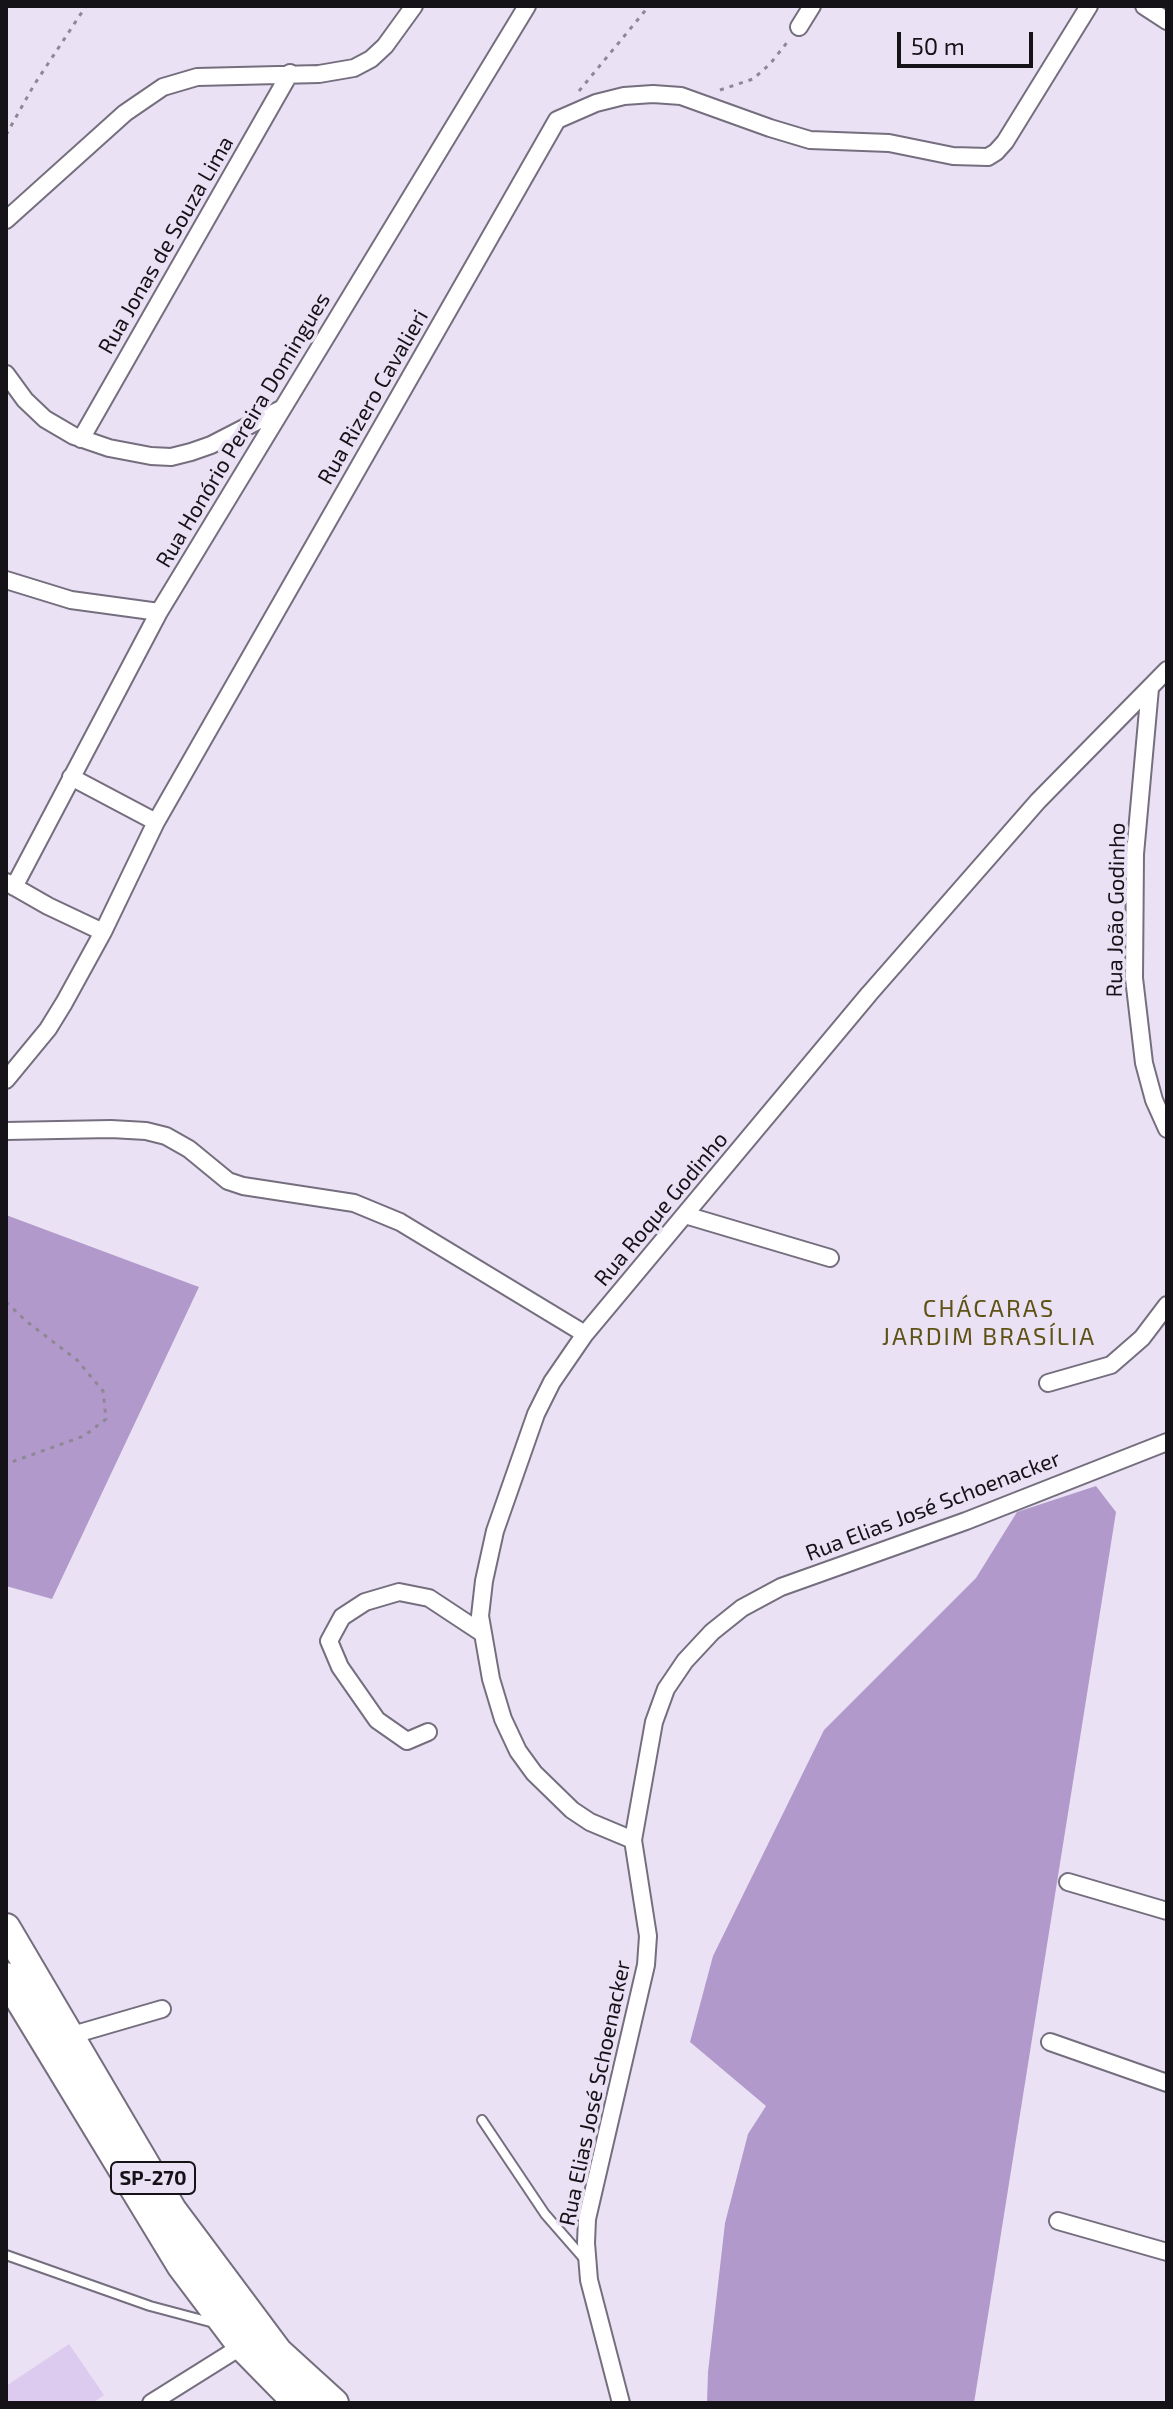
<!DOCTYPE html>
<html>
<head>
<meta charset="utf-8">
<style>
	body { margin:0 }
	#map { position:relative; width:1173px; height:2409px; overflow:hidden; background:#eae2f4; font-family:"Exo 2",sans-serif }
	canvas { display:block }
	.frame { position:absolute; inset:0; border:8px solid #151218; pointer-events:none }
	.scale { position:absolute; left:897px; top:32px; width:136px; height:36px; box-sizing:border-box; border:4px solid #151218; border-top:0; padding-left:10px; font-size:24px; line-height:28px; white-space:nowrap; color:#151218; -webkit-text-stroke:6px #eae2f4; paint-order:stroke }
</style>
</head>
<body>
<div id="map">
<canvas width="1173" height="2409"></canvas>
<div class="frame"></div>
<div class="scale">50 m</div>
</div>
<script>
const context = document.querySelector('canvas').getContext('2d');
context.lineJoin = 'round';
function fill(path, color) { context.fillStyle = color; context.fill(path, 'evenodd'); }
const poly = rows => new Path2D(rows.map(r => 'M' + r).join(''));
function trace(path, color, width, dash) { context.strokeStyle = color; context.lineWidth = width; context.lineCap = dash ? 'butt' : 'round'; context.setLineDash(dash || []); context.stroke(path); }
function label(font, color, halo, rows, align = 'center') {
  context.font = font + ' "Exo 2",sans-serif'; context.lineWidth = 7; context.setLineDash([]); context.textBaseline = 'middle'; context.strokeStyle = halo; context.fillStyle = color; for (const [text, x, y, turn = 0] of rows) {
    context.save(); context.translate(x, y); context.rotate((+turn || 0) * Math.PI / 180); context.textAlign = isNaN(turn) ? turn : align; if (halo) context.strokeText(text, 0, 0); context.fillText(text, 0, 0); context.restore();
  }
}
const green = poly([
	[69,2344,104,2395,93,2403,6,2403,6,2386]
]);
const forest = poly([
	[6,1215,199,1287,52,1599,6,1586],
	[1096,1486,1116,1512,974,2403,707,2403,708,2372,725,2223,748,2134,766,2106,690,2042,713,1956,824,1730,976,1578,1017,1512]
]);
const path = poly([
	[720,90,753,79,770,64,789,40],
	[579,91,649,6],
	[6,135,34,85,86,6],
	[6,1302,26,1321,77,1360,103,1391,106,1419,84,1436,6,1464]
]);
const service = poly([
	[482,2120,545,2214,586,2261],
	[6,2255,150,2306,214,2323]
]);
const minor = poly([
	[1144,6,1167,21],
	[799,27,812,6],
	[6,220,125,113,163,87,197,77,319,74,354,68,371,59,385,46,414,6],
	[6,374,25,400,45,419,74,436,109,448,151,456,171,457,191,452,211,445,281,409],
	[81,439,290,73],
	[6,580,71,600,159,612],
	[1150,688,1135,854,1134,978,1144,1063,1154,1100,1167,1129],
	[71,777,156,822],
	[6,882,48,906,103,932],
	[14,887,159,612,527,6],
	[6,1080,48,1029,64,1003,103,932,156,822,557,120,596,103,624,96,653,94,681,96,770,128,810,140,889,143,953,156,988,157,996,152,1005,142,1089,6],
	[6,1131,111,1129,146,1131,166,1136,189,1149,228,1181,243,1186,354,1203,400,1222,585,1334],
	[685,1215,830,1258],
	[1048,1383,1111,1365,1142,1338,1167,1305],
	[428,1732,407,1741,377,1720,340,1667,329,1641,342,1617,365,1602,399,1592,429,1598,482,1633],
	[633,1840,590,1822,572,1810,534,1773,518,1751,503,1719,491,1679,480,1616,484,1581,495,1531,536,1414,552,1382,585,1334,869,994,1038,801,1167,670],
	[1068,1882,1167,1911],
	[69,2036,162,2009],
	[1050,2042,1167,2083],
	[1058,2221,1167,2252],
	[151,2403,242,2346],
	[621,2403,589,2280,586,2243,587,2219,646,1965,648,1936,633,1840,654,1722,666,1689,685,1661,712,1632,742,1608,781,1587,966,1521,1167,1442]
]);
const trunk = poly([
	[6,1928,172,2210,278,2352,334,2403],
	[6,1977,181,2265,242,2346,298,2403]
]);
const shields = [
	[153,2178,84]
];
const shieldNames = [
	["SP-270",153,2178]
];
const streetNames = [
	["Rua Jonas de Souza Lima",166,245,-60],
	["Rua Rizero Cavalieri",373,397,-60],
	["Rua Honório Pereira Domingues",243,430,-59],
	["Rua João Godinho",1116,910,-89],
	["Rua Roque Godinho",661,1209,-50],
	["Rua Elias José Schoenacker",933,1506,-21],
	["Rua Elias José Schoenacker",595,2093,-78]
];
const neighbourhoodNames = [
	["CHÁCARAS",989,1309],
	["JARDIM BRASÍLIA",989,1337]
];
fill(green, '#dccaef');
fill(forest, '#b299cb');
trace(service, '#756e7e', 12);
trace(minor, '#756e7e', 20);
trace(trunk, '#756e7e', 32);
trace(path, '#8d8894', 3, [4, 6]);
trace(service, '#fff', 8);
trace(minor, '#fff', 16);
trace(trunk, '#fff', 28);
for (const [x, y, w] of shields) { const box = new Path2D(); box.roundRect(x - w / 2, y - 16, w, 32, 6); context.fillStyle = '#eae2f4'; context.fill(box); trace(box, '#151218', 2); }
label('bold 20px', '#151218', null, shieldNames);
label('22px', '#151218', '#eae2f4', streetNames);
context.letterSpacing = '2px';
label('24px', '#5e5113', '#eae2f4', neighbourhoodNames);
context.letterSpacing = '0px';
</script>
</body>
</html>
